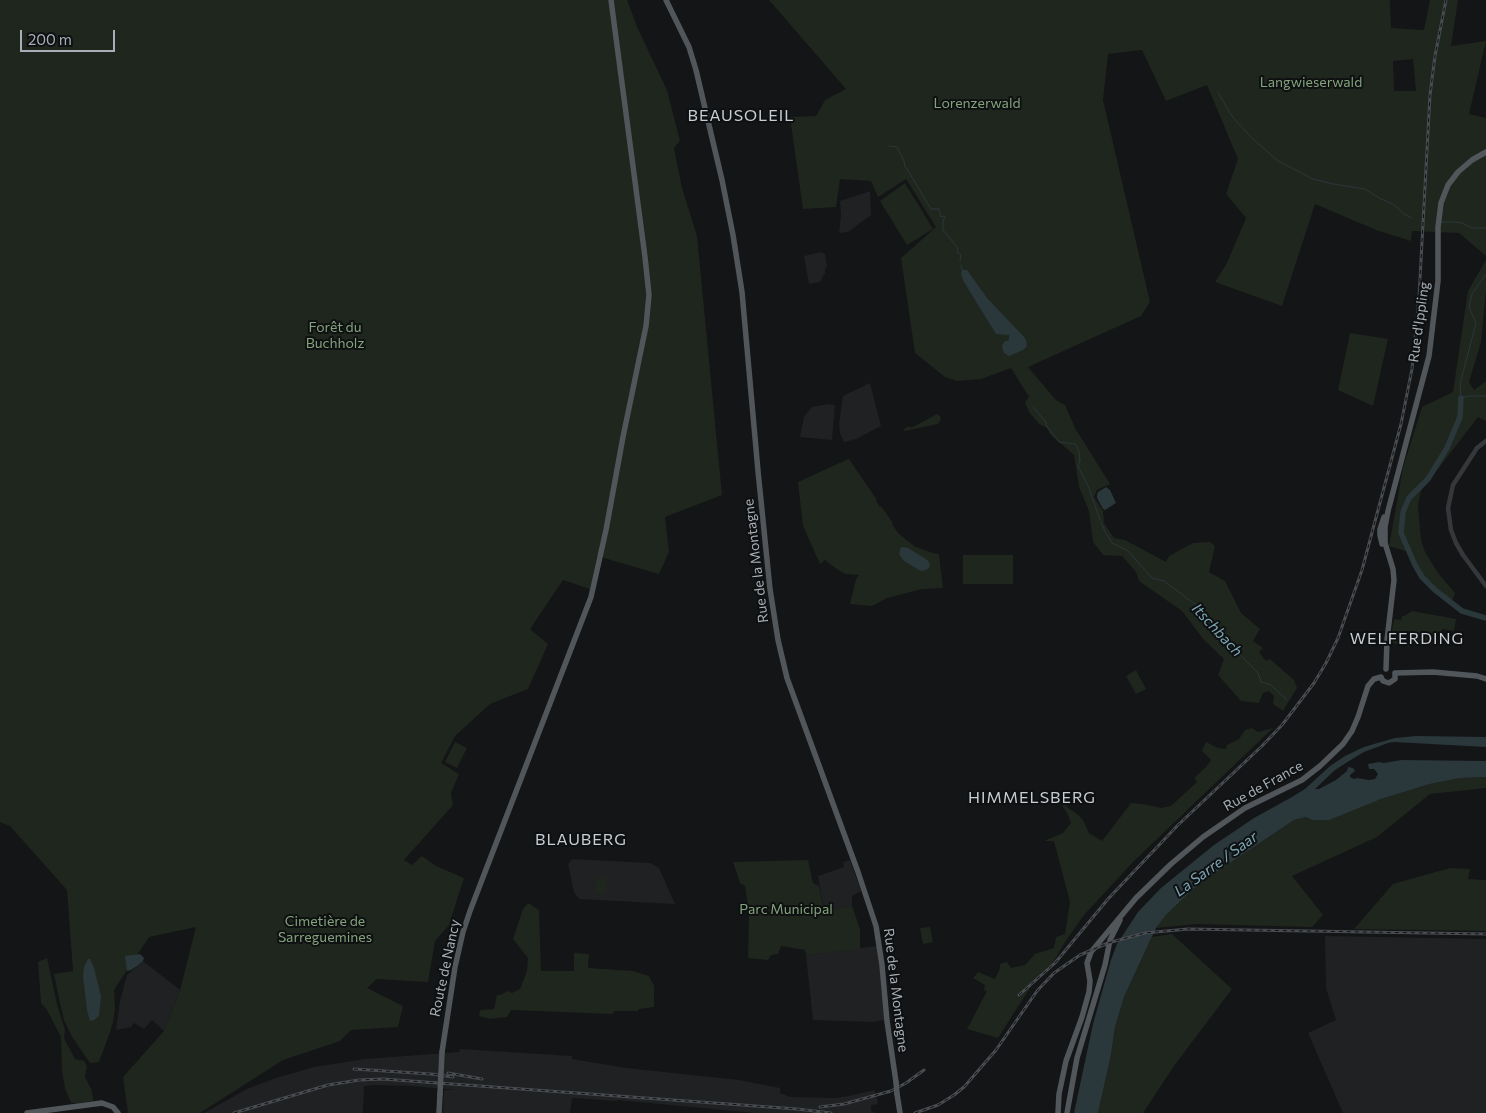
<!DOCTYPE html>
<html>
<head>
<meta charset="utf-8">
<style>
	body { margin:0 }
	#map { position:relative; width:1486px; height:1113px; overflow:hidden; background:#141516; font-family:Commissioner,sans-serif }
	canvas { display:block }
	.scale { position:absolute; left:20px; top:30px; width:95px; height:22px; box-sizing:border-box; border:2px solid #a6afb7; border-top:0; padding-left:6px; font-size:15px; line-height:18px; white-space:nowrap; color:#a6afb7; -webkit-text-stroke:4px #0f1011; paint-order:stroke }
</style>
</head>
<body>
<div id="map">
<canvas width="1486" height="1113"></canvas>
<div class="scale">200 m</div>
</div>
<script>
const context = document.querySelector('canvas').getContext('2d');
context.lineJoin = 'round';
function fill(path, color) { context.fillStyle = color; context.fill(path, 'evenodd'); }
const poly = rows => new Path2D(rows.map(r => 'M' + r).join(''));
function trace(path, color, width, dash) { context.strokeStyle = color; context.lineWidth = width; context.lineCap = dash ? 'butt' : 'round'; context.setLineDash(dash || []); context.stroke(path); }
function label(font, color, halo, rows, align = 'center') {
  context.font = font + ' Commissioner,sans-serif'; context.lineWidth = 4; context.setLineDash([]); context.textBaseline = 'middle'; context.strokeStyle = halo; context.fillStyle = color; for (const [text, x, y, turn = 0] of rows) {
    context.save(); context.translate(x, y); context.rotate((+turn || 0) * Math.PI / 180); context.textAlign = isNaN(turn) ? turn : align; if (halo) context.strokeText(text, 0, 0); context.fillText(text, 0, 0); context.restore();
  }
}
const built = poly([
	[870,191,871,215,848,232,839,233,841,215,840,201],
	[821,252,825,254,827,267,825,268,825,273,820,282,809,284,804,256],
	[870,383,881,426,856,439,844,442,840,433,839,424,843,396],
	[828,404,835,405,832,440,800,437,804,417,812,407],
	[572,859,650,863,659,868,675,904,579,899,574,892,568,864],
	[850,860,861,891,852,896,852,906,824,911,818,876,844,867,843,862],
	[1325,936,1486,939,1486,1113,1343,1113,1308,1033,1336,1020,1326,988],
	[878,946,885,1020,872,1022,813,1020,806,955],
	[143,961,180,990,164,1031,152,1020,144,1029,134,1023,131,1027,116,1030,120,1001,127,975],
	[460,1049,572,1056,572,1059,626,1068,739,1080,780,1088,780,1093,790,1097,835,1098,849,1096,875,1090,878,1104,871,1105,871,1111,876,1113,755,1113,618,1100,616,1101,572,1098,570,1113,443,1113,444,1090,456,1090,412,1086,376,1085,364,1086,363,1113,204,1113,247,1089,276,1078,314,1067,365,1059,459,1052]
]);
const green = poly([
	[0,0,627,0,638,29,667,90,680,141,674,148,682,188,697,236,722,495,665,517,669,552,659,574,597,556,590,589,563,580,530,629,548,644,528,689,490,704,455,736,441,763,459,774,451,793,453,805,404,860,412,865,422,856,436,866,464,878,449,925,435,941,428,982,377,979,367,988,403,1006,398,1027,351,1030,340,1041,283,1060,200,1113,128,1113,123,1077,164,1031,180,990,196,927,149,937,114,990,115,1009,113,1022,110,1032,99,1062,90,1063,72,1037,64,1020,59,999,54,974,73,971,67,890,10,826,0,822],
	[769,0,1390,0,1391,28,1424,30,1430,0,1458,0,1451,46,1486,41,1469,114,1486,118,1486,256,1459,233,1412,231,1411,241,1376,230,1315,204,1282,306,1215,282,1227,263,1246,218,1226,194,1238,159,1207,85,1166,101,1142,50,1108,54,1103,100,1150,302,1141,316,1028,367,1056,400,1065,405,1075,428,1110,484,1097,490,1094,497,1103,511,1104,523,1114,538,1125,540,1166,562,1169,556,1193,543,1210,542,1215,546,1209,572,1225,581,1241,613,1260,629,1253,641,1263,648,1259,652,1266,661,1270,659,1294,680,1297,688,1283,711,1273,704,1274,696,1269,691,1263,693,1259,703,1241,701,1218,675,1224,659,1204,640,1182,611,1139,581,1136,572,1122,556,1103,555,1093,542,1089,511,1079,487,1074,455,1050,434,1047,428,1039,424,1029,412,1025,402,1029,397,1011,368,981,379,957,381,945,377,915,353,901,258,936,227,906,179,878,197,871,181,840,179,836,207,803,209,790,117,816,116,825,100,846,89],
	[1413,59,1416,91,1394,91,1393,61],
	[905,183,933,229,907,245,880,201],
	[1486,260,1486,290,1481,342,1469,382,1474,390,1486,381,1486,421,1478,417,1421,491,1418,505,1421,540,1425,552,1438,573,1455,593,1451,604,1422,577,1409,552,1389,546,1403,468,1422,407,1453,392,1468,291],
	[1350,333,1388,339,1373,406,1338,390],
	[937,414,940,416,941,420,938,424,904,431,903,430,909,426,911,428],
	[849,459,877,500,876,501,880,507,881,506,893,523,892,524,898,533,914,546,932,553,939,554,943,588,922,589,887,598,872,606,850,604,856,579,859,575,846,574,838,570,825,560,820,564,803,526,798,482,846,460],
	[963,555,1013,555,1013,584,963,584],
	[1412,611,1456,619,1454,631,1442,629,1438,645,1411,640,1409,647,1393,643,1390,641,1394,619,1401,620,1402,616,1404,616],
	[1136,670,1146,689,1136,694,1126,676],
	[1252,728,1258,732,1273,728,1134,861,1084,915,1065,942,1050,968,1033,983,998,1038,967,1029,987,991,984,990,985,985,973,978,978,972,995,979,1000,968,1000,964,1007,962,1011,968,1025,965,1035,954,1054,948,1056,937,1065,934,1070,902,1054,841,1044,841,1063,833,1071,823,1068,815,1054,792,1056,791,1068,808,1076,813,1083,820,1089,833,1102,841,1131,803,1143,804,1161,808,1171,806,1197,782,1194,778,1206,767,1211,760,1202,751,1206,742,1218,748,1226,749,1227,745,1239,739,1245,730],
	[455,742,467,748,457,768,445,762],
	[1486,777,1486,788,1430,794,1377,837,1292,876,1323,915,1312,927,1196,924,1156,928,1166,915,1190,892,1215,873,1294,820,1306,817,1312,820,1430,784,1460,778],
	[808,860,813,883,819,886,824,911,852,906,860,929,860,949,806,955,805,950,781,946,778,954,771,955,768,960,748,958,749,913,745,886,740,883,733,862],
	[1450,868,1470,869,1468,879,1486,880,1486,931,1354,929,1393,884],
	[598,877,608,879,604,896,594,893],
	[528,903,539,910,541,971,574,971,574,953,589,954,588,968,633,971,649,976,654,986,654,1007,639,1009,638,1011,614,1011,613,1014,511,1010,507,1017,490,1019,479,1016,480,1010,494,1009,497,995,501,995,507,991,512,993,520,989,527,971,528,958,513,939,523,909],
	[930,927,933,942,923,944,920,928],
	[1172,934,1232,989,1174,1066,1143,1113,1098,1113,1111,1055,1115,1027,1124,997,1152,937],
	[47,958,57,1004,65,1030,64,1038,75,1059,84,1061,87,1066,85,1077,92,1091,93,1101,79,1103,71,1103,65,1088,62,1071,61,1037,47,1010,41,1003,38,962]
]);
const water = poly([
	[962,270,967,270,987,298,1024,337,1026,340,1027,346,1023,350,1009,356,1004,353,1002,346,1004,342,1009,340,1009,335,996,334,964,282,961,274],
	[1106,487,1110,490,1116,503,1105,510,1103,509,1097,498,1097,495,1098,492],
	[901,547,908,548,926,559,929,562,930,566,928,569,922,571,919,570,904,561,899,554],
	[1416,736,1486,737,1486,747,1394,742,1388,743,1364,752,1349,761,1335,770,1315,789,1319,789,1336,780,1347,771,1348,767,1353,768,1355,771,1350,775,1350,777,1354,779,1357,778,1369,780,1375,779,1378,774,1374,769,1369,769,1368,764,1379,762,1384,763,1401,760,1486,761,1486,777,1460,778,1430,784,1381,799,1329,820,1312,820,1306,817,1294,820,1215,873,1190,892,1166,915,1156,928,1124,997,1115,1027,1111,1055,1098,1113,1074,1113,1093,1024,1111,960,1117,944,1138,912,1161,888,1214,845,1254,818,1292,797,1305,789,1330,766,1345,756,1364,747,1374,744,1395,738],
	[140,954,144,958,143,961,137,966,131,970,127,971,125,956],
	[88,959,90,959,94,968,101,996,99,1016,94,1020,90,1021,87,1010,83,976,84,967]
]);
const stream = poly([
	[1218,92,1230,113,1237,122,1252,138,1278,161,1313,179,1333,184,1365,189,1381,199,1393,204,1404,214,1412,218],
	[889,146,897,147,904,161,905,167,907,169,931,209,939,209,941,217,944,216,945,218,943,220,943,230,957,247,958,253,961,255,960,261],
	[1441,222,1456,222,1462,223,1472,228,1486,228],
	[961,265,962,270],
	[1486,274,1472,294,1469,307,1476,323,1460,384,1461,398,1469,396,1484,396,1486,395],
	[1033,407,1046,422,1046,425,1059,442,1075,444,1077,447,1079,452,1080,461,1078,466,1089,488,1100,520],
	[1101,523,1106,533,1112,543,1127,550,1152,578,1164,581,1196,605,1203,619,1220,629,1233,648,1258,673,1261,682,1271,685,1287,700]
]);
const river = poly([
	[1461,398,1460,417,1447,448,1428,479,1409,498,1403,512,1401,533,1415,565,1422,577,1435,590,1462,611,1486,618]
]);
const tertiary = poly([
	[1486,441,1477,448,1453,485,1448,508,1451,530,1456,543,1463,555,1486,586]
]);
const primary = poly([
	[666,0,689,47,696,70,722,180,733,235,742,292,758,471,770,589,778,640,787,678,858,872,876,926,882,965,887,1021,896,1082],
	[1382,544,1380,535,1380,529,1384,517],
	[1386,669,1387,640,1394,580,1393,569,1385,543,1385,527,1388,511,1429,356,1438,281,1438,227,1441,203,1448,185,1458,172,1472,160,1486,152],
	[1395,673,1433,672,1477,676,1486,679],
	[1381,677,1383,681,1389,683,1395,679,1395,673],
	[442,1052,455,967,463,932,470,911,591,597,606,530,623,437,646,326,649,295,645,257,611,0],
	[897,1094,900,1113],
	[27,1113,102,1103,113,1107,118,1113],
	[439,1113,440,1094],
	[1058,1113,1059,1094,1066,1061,1082,1017,1089,992,1090,981,1087,963,1091,952,1136,898,1171,864,1203,837,1245,808,1302,780,1320,766,1343,744,1352,731,1358,717,1368,686,1374,679,1381,677],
	[1067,1113,1077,1058,1105,965,1110,940,1120,920]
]);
const rail = poly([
	[1019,995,1055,963,1108,899,1178,825,1262,746,1282,725,1314,683,1326,663,1338,638,1362,570,1401,424,1412,369,1419,297,1430,95,1435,56,1446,0],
	[354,1069,431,1074,453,1077],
	[448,1073,482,1079],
	[820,1107,844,1104,891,1091,906,1083,924,1070],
	[234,1113,328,1085,359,1080,383,1079,797,1109,831,1113],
	[915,1113,938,1105,954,1095,964,1087,996,1050,1037,991,1054,973,1080,955,1108,943,1145,933,1188,929,1486,934]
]);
const primaryBridge = poly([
	[896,1082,897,1094],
	[440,1094,442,1052]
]);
const parkNames = [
	["Langwieserwald",1311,82],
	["Lorenzerwald",977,103],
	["Forêt du",335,327],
	["Buchholz",335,343],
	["Parc Municipal",786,909],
	["Cimetière de",325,921],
	["Sarreguemines",325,937]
];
const streetNames = [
	["Rue d'Ippling",1419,322,-82],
	["Rue de la Montagne",756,561,-97],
	["Rue de France",1263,786,-29],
	["Route de Nancy",445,968,-78],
	["Rue de la Montagne",896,990,83]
];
const waterNames = [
	["Itschbach",1217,630,47],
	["La Sarre / Saar",1216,864,-36]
];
const quarterNames = [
	["BEAUSOLEIL",741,116],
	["WELFERDING",1407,639],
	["HIMMELSBERG",1032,798],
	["BLAUBERG",581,840]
];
fill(built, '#202123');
fill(green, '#1f261e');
fill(water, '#2a373b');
trace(stream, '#2a373b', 1);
trace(river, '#2a373b', 5.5);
trace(tertiary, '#35383b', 4.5);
trace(primary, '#51565b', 5.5);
trace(rail, '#484c51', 3);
trace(rail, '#0f1011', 1, [4]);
trace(primaryBridge, '#51565b', 5.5);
label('14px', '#83a37c', '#0f1011', parkNames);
label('14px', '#a6afb7', '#0f1011', streetNames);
label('italic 15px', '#7ba7b4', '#0f1011', waterNames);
context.letterSpacing = '1px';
label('16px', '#c7cdd3', '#0f1011', quarterNames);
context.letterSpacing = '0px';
</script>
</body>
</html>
